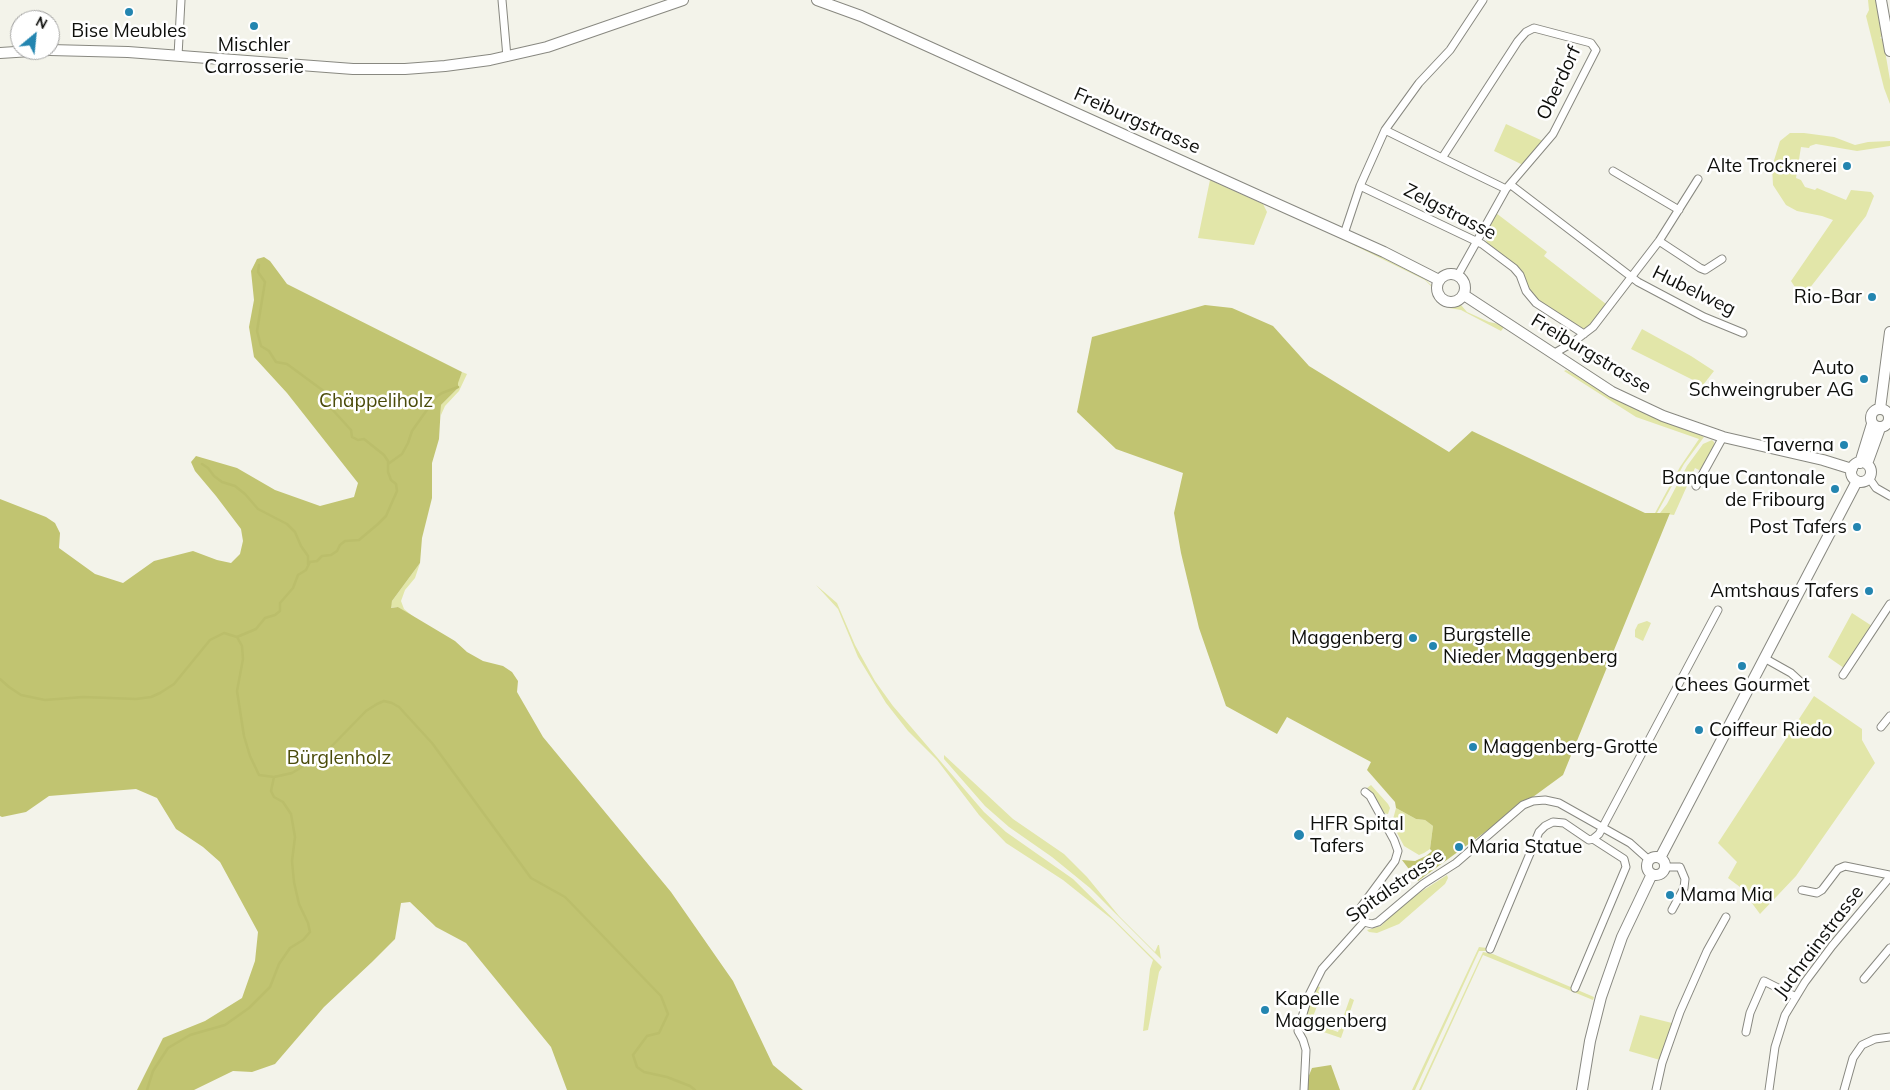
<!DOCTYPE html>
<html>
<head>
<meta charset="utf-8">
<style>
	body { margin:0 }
	#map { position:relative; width:1890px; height:1090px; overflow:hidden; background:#f3f3ea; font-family:Mulish,sans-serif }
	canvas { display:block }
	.north { position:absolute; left:10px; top:10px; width:50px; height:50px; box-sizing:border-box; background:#fff; border:1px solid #9f9f9e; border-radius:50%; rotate:28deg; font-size:14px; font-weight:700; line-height:20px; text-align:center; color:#0e0f0c }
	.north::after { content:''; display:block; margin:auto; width:18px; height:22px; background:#2385b0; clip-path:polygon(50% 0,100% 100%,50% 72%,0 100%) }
</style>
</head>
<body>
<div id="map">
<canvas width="1890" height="1090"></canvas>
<div class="north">N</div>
</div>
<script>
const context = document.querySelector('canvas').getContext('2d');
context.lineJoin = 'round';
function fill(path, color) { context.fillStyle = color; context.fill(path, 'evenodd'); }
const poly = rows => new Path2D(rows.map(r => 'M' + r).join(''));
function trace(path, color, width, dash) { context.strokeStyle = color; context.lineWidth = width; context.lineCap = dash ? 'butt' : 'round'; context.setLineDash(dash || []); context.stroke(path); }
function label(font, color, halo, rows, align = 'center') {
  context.font = font + ' Mulish,sans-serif'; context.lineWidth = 5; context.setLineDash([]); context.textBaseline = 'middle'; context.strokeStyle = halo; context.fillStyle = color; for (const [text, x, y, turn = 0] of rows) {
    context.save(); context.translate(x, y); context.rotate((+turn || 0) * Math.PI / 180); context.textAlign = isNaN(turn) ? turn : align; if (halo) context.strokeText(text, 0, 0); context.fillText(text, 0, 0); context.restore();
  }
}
const green = poly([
	[1868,0,1876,0,1882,36,1880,38,1883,39,1890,80,1890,104,1884,88,1866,16,1869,10],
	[1506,124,1543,141,1523,165,1494,151],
	[1790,133,1804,133,1834,137,1855,145,1868,142,1890,141,1890,146,1857,151,1816,144,1810,146,1809,148,1801,147,1796,178,1801,180,1805,187,1815,190,1817,188,1846,200,1851,190,1871,192,1874,196,1866,216,1802,298,1791,281,1833,220,1822,216,1797,211,1786,205,1773,185,1772,167,1780,141],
	[1210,180,1263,204,1267,212,1254,245,1198,238],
	[1496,213,1547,252,1544,256,1606,304,1590,327,1581,329,1541,303,1528,288,1518,267,1487,243,1484,233],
	[1325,231,1371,252,1425,279,1432,286,1437,297,1442,301,1461,305,1467,312,1489,322,1499,324,1504,327,1501,331,1461,310,1449,308,1438,302,1432,287,1425,280],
	[1642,329,1691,356,1714,371,1703,385,1631,349],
	[1566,370,1704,437,1684,464,1657,513,1655,513,1680,467,1699,439,1636,417,1564,371],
	[462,372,467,374,459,391,445,406,441,415,441,405,458,388,457,383],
	[1712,440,1714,442,1714,447,1701,471,1695,468,1674,515,1660,513,1667,504,1687,466,1698,451,1703,444],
	[420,563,415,578,405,590,401,601,404,609,420,622,398,607,390,608,392,601],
	[816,585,837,603,855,645,875,681,893,706,984,812,1006,832,1073,879,1162,967,1159,972,1148,1030,1143,1031,1150,969,1153,960,1113,920,1063,880,1006,843,979,815,937,760,908,731,886,703,858,657,838,609],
	[1852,613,1872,626,1844,668,1828,657],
	[1647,621,1651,623,1643,641,1635,637,1635,630,1638,624],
	[1814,696,1862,729,1862,740,1875,763,1796,876,1760,914,1740,887,1728,878,1737,862,1718,843],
	[944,755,1013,819,1064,854,1087,877,1119,916,1155,952,1158,945,1159,945,1161,959,1090,888,1052,857,1009,827,985,806,944,759],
	[1371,785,1388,804,1390,808,1388,814,1383,813,1372,793,1367,788],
	[1396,808,1416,819,1425,820,1433,826,1430,849,1424,853,1419,855,1404,846,1395,829,1393,830,1392,823],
	[1447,875,1448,878,1445,884,1399,924,1377,933,1369,932,1367,930,1381,926,1391,915,1408,900],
	[1479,947,1487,948,1486,951,1479,951,1415,1090,1412,1090],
	[1483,952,1493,954,1594,997,1593,1000,1483,955,1421,1090,1419,1090],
	[1316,986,1320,987,1318,992,1322,993,1311,1022,1338,1032,1350,998,1354,1000,1341,1038,1303,1025,1304,1018],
	[1640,1015,1672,1023,1660,1060,1629,1051]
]);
const forest = poly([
	[264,257,270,261,287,284,462,372,458,383,458,388,441,405,439,439,432,463,432,498,422,538,420,563,392,601,391,608,398,607,455,641,467,652,483,661,503,666,512,672,518,681,517,692,543,737,671,892,733,981,773,1065,803,1090,567,1090,551,1047,466,943,436,927,410,902,401,903,395,939,372,962,324,1007,275,1064,252,1072,233,1071,194,1090,137,1090,163,1038,205,1021,242,998,255,961,258,932,220,862,203,847,176,829,157,798,136,789,49,796,26,812,2,817,0,816,0,499,46,517,55,523,60,533,59,548,95,574,123,583,154,561,193,551,217,560,231,563,240,554,243,541,241,529,216,496,195,471,191,462,196,456,237,468,275,490,320,506,354,497,358,483,287,393,254,357,249,327,254,300,251,271,257,259],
	[1205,305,1232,308,1273,326,1309,366,1449,452,1472,431,1645,513,1670,513,1563,775,1418,881,1402,860,1415,861,1426,856,1432,851,1430,849,1433,826,1425,820,1416,819,1396,808,1395,802,1367,770,1371,762,1287,717,1277,734,1226,706,1199,628,1181,553,1174,513,1183,473,1116,449,1077,412,1092,337],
	[1331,1065,1340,1090,1303,1090,1312,1068]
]);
const stream = poly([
	[202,464,208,468,214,476,222,482,235,486,245,494,258,509,287,524,295,532,301,546,308,556,308,564],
	[388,464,402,454,408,443,412,431,436,397,442,393,458,387],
	[237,637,256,629,265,618,275,615,280,611,280,603,293,588,298,575,306,570,310,562,317,561,322,556,331,555,337,551,340,545,345,541,359,540,378,524,386,516,397,491,396,484,391,480,388,472,388,461,384,455,364,439,358,440,352,437,351,430,330,407,329,400,325,392,287,364,276,362,269,351,261,346,257,331,265,282,258,272,259,265],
	[0,679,9,687,21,695,45,700,83,697,136,699,151,697,160,693,174,684,210,640,224,633,237,637,242,646,243,659,237,691,244,736,250,756,259,775,274,777,292,773,325,753,366,711,377,704,384,701,392,703,399,707,432,743,531,878,565,897,661,996,668,1014,659,1033,647,1036,633,1055,637,1067,644,1072,667,1077,690,1086,695,1090],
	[147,1090,153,1071,168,1048,190,1035,225,1025,249,1008,270,987,279,964,290,948,303,940,310,932,308,923,299,904,294,882,292,861,295,837,291,814,283,802,274,797,271,791,274,777]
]);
const minor = poly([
	[502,0,507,57],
	[178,56,181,0],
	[1385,130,1442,158],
	[1613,171,1679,210],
	[1511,185,1638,282,1704,317,1743,333],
	[1360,186,1482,244,1514,268,1520,275,1526,291,1536,303,1584,334],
	[1344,234,1360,186,1385,130,1419,83,1450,50,1483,0],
	[1659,241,1700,268,1705,270,1722,259],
	[1458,275,1506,189,1553,134,1596,50,1591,43,1534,28,1526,32,1518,41,1442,158,1506,189],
	[1553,354,1572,343,1593,327,1659,241,1698,179],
	[1869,478,1876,488,1890,496],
	[1696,486,1723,437],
	[1766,659,1791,673,1803,684],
	[1843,675,1890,604],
	[1881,727,1890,716],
	[1665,867,1680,867,1685,879,1684,888,1672,910],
	[1802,890,1817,893,1822,890,1838,869,1845,866,1890,875],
	[1364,922,1372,924,1378,922,1423,884,1456,863,1523,805,1533,801,1545,800,1559,803,1630,843,1649,860],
	[1364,922,1360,914,1361,907,1395,861,1398,851,1394,840,1370,796,1365,792],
	[1490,949,1539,832,1545,826,1553,822,1564,823,1589,840,1593,839,1599,834,1718,610],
	[1864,979,1890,948],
	[1575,988,1626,867,1624,859,1593,839],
	[1746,1032,1750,1013,1764,981,1796,997],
	[1304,1090,1306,1050,1303,1040,1298,1031,1308,997,1322,969,1364,922],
	[1656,1090,1662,1063,1680,1012,1707,951,1726,917],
	[1769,1090,1775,1047,1785,1015,1805,982,1832,946,1890,877],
	[1844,1090,1853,1058,1862,1045,1875,1039,1890,1037]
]);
const secondary = poly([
	[817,0,861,16,1266,199,1384,252,1439,280],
	[1881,0,1890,51],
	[50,50,128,52,353,69,405,69,445,66,490,60,547,47,683,0],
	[0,53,47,50],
	'1437 288a14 14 0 1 1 28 0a14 14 0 1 1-28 0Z',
	[1464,295,1612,392,1663,416,1723,437,1823,460,1852,469],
	'1871 418a9 9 0 1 1 18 0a9 9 0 1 1-18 0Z',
	[1880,409,1890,332],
	[1868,461,1880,428],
	'1851 472a10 10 0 1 1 20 0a10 10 0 1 1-20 0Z',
	[1860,463,1872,424],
	'1647 866a9 9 0 1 1 18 0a9 9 0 1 1-18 0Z',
	[1660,858,1857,481],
	[1582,1090,1590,1041,1601,997,1622,937,1652,874]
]);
const markers = [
	[129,12,5,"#2385b0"],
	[254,26,5,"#2385b0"],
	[1847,166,5,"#2385b0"],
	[1872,297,5,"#2385b0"],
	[1864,379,5,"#2385b0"],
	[1844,445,5,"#2385b0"],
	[1835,489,5,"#2385b0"],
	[1857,527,5,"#2385b0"],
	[1869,591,5,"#2385b0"],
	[1413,638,5,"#2385b0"],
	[1433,646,5,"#2385b0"],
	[1742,666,5,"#2385b0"],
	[1699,730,5,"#2385b0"],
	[1473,747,5,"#2385b0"],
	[1299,835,6,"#2385b0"],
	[1459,847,5,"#2385b0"],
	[1670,895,5,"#2385b0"],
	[1265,1010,5,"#2385b0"]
];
const poiNames = [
	["Bise Meubles",129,31,"center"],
	["Mischler",254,45,"center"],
	["Carrosserie",254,67,"center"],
	["Alte Trocknerei",1837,166],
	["Rio-Bar",1862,297],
	["Auto",1854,368],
	["Schweingruber AG",1854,390],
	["Taverna",1834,445],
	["Banque Cantonale",1825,478],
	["de Fribourg",1825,500],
	["Post Tafers",1847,527],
	["Amtshaus Tafers",1859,591],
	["Burgstelle",1443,635,"left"],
	["Nieder Maggenberg",1443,657,"left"],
	["Maggenberg",1403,638],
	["Chees Gourmet",1742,685,"center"],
	["Coiffeur Riedo",1709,730,"left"],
	["Maggenberg-Grotte",1483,747,"left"],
	["HFR Spital",1310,824,"left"],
	["Tafers",1310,846,"left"],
	["Maria Statue",1469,847,"left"],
	["Mama Mia",1680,895,"left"],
	["Kapelle",1275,999,"left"],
	["Maggenberg",1275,1021,"left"]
];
const streetNames = [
	["Oberdorf",1559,83,-65],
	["Freiburgstrasse",1137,121,24],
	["Zelgstrasse",1450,212,27],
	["Hubelweg",1694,291,26],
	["Freiburgstrasse",1591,354,31],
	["Spitalstrasse",1395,886,-35],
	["Juchrainstrasse",1819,942,-53]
];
const parkNames = [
	["Chäppeliholz",376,401],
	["Bürglenholz",339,758]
];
fill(green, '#e2e6a9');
fill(forest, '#c1c471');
trace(stream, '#bbbe6b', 2.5);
trace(minor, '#888880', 9);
trace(secondary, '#888880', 12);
trace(minor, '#fff', 7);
trace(secondary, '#fff', 10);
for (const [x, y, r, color] of markers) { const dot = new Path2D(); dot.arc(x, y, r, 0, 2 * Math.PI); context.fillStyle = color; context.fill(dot); trace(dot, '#fff', 2); }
label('19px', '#0e0f0c', '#fff', poiNames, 'right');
label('19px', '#0e0f0c', '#fff', streetNames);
label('19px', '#4a4b09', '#fff', parkNames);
</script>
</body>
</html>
